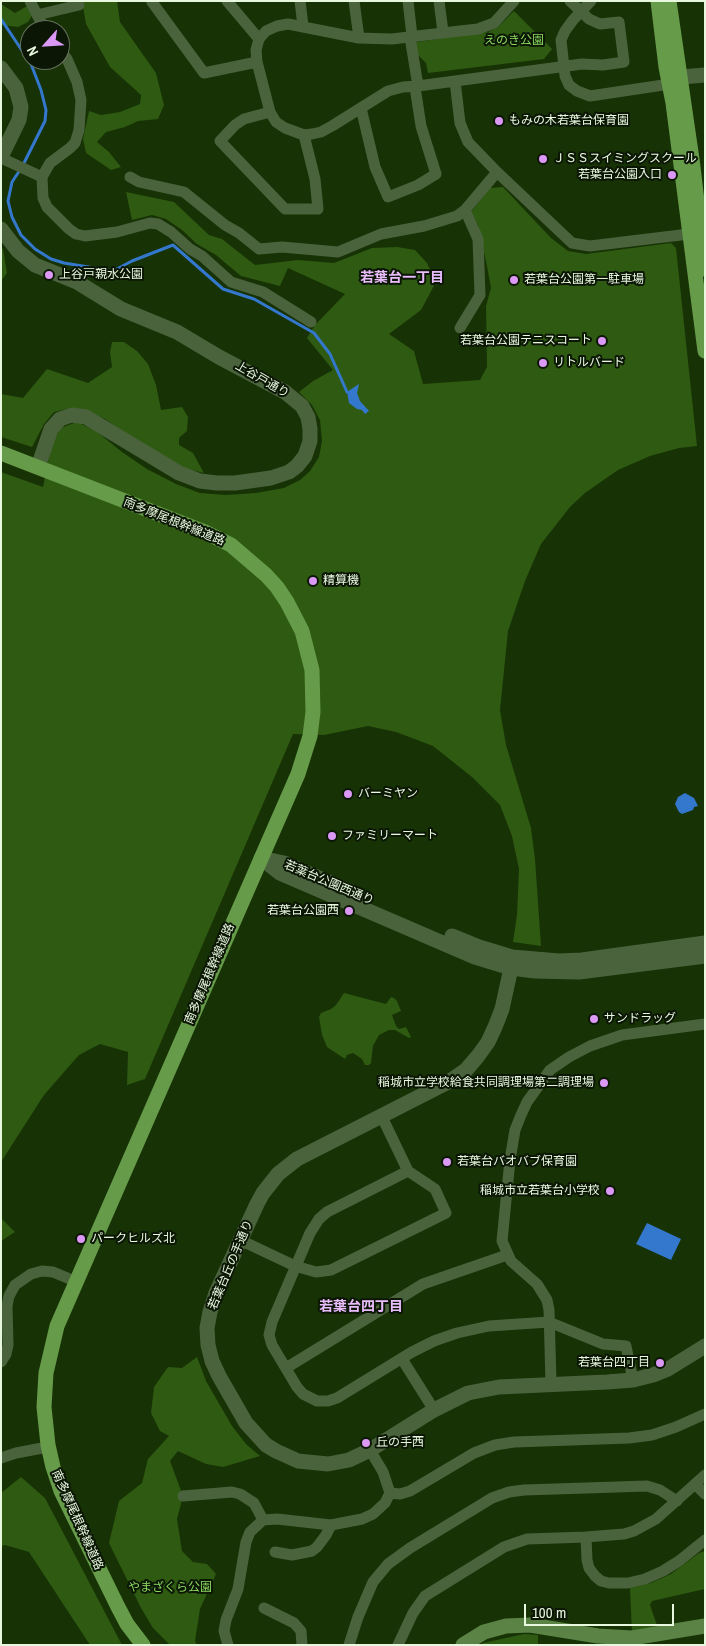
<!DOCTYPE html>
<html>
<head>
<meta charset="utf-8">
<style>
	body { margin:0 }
	#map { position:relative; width:706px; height:1646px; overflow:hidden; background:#173205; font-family:"Archivo Narrow",sans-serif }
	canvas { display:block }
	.frame { position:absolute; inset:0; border:2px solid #e7f8df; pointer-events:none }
	.north { position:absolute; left:20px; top:20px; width:50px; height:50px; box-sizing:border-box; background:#0b1605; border:1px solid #63705c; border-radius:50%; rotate:244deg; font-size:14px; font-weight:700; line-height:20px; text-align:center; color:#e7f8df }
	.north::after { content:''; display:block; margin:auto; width:18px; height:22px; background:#db99f5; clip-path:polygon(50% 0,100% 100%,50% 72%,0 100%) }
	.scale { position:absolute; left:524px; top:1604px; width:150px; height:22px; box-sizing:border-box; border:2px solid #e7f8df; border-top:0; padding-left:6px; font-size:15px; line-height:18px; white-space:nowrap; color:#e7f8df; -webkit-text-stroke:4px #0b1605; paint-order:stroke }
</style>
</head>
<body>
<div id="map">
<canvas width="706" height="1646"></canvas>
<div class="frame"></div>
<div class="north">N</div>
<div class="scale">100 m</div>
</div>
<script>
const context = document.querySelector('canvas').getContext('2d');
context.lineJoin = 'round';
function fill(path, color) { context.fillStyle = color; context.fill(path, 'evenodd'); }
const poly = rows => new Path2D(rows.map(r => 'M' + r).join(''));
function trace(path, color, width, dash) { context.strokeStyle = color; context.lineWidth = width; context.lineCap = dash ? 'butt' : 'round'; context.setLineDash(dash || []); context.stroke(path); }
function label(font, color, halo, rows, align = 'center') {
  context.font = font + ' "Archivo Narrow","Noto Sans JP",sans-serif'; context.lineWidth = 4; context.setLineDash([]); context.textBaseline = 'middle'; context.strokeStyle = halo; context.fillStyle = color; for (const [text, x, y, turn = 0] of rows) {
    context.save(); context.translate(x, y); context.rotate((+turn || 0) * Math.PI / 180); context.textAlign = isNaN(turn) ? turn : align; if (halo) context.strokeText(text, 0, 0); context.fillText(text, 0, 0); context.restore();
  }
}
const green = poly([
	[82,1,117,1,120,22,156,73,164,105,158,119,138,121,125,127,106,132,97,142,109,152,121,167,111,170,86,153,83,139,89,111,101,115,120,112,140,104,141,95,110,67,86,24],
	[1,4,15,13,29,5,33,14,28,22,18,27,1,25],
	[514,11,552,49,544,59,428,73,426,63,417,54,415,45,417,42,488,32,498,27],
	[503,187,551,238,568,251,586,254,671,243,676,248,697,446,679,448,650,456,618,470,585,493,570,507,541,544,525,581,508,631,500,710,506,745,531,828,535,859,541,946,513,942,517,915,519,869,512,836,500,805,472,777,433,746,396,732,368,726,324,735,293,734,145,1079,127,1085,128,1052,100,1044,79,1055,44,1095,1,1162,1,472,43,487,51,447,60,428,77,422,96,431,122,452,147,469,176,484,200,493,226,495,256,493,284,488,300,480,310,471,319,457,322,441,320,420,312,405,299,392,313,381,333,370,307,338,315,325,345,294,288,268,280,286,241,276,216,255,197,244,182,230,166,219,152,215,132,220,126,192,174,202,209,235,222,239,255,265,298,260,334,263,372,248,397,247,415,250,427,263,436,282,421,310,389,334,414,351,423,384,480,380,487,367,486,306,491,288,486,261,478,225,471,212,490,188],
	[1,248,3,249,7,273,1,281],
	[112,342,124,342,137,351,148,364,156,385,161,410,182,407,188,417,187,431,179,438,179,445,193,453,204,473,179,467,155,453,105,419,86,410,71,408,54,412,44,424,32,447,1,437,1,394,23,398,47,369,88,383,112,367,110,352],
	[344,993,386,1004,391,997,394,998,397,1001,401,1011,392,1015,396,1026,399,1029,406,1027,411,1037,409,1038,395,1030,389,1030,379,1035,373,1046,371,1063,369,1065,365,1065,362,1059,353,1053,347,1055,345,1059,327,1047,322,1035,319,1017,321,1013,331,1009,336,1005],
	[1,1218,15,1232,1,1241],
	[197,1357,206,1381,232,1426,246,1444,260,1456,223,1467,206,1464,178,1451,170,1461,183,1496,177,1519,182,1551,193,1562,207,1564,216,1574,200,1609,195,1641,197,1645,170,1645,153,1628,141,1608,109,1543,119,1501,142,1483,148,1459,169,1436,160,1431,151,1413,154,1387,168,1367,182,1368],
	[21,1477,45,1498,122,1645,90,1645,29,1552,5,1545,1,1546,1,1493],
	[705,1551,705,1589,652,1601,650,1605,658,1628,632,1633,630,1588,651,1583,671,1574,699,1553],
	[524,1634,538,1635,538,1645,481,1645,483,1643]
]);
const water = poly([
	[359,384,357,393,360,401,369,411,365,414,362,410,357,409,349,403,347,392],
	[685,793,694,798,698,806,694,807,693,810,682,814,679,812,675,804,678,797],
	[647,1223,681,1239,671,1260,636,1244]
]);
const stream = poly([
	[1,19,31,64,41,90,46,110,45,121,23,165],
	[20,170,12,182,8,201,12,217,21,235,35,249,51,259,64,263,113,271,132,261,173,245,223,289,254,299,314,333,330,354,347,392]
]);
const minor = poly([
	[30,1,45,30],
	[153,1,152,2,204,73,257,62],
	[227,1,259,39],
	[300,1,303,26],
	[354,1,359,38],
	[408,1,412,36],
	[439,1,443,32],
	[514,1,494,23,478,29,460,31,392,39,359,38,288,24,277,26,266,31,259,39,256,50,257,62,270,112,276,122,285,128,304,135,312,134,321,132,332,126,388,91,403,87,418,86,582,64,603,65,624,62,619,22,600,24,589,19,570,1],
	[591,1,573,20,565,31,561,40,565,76,569,85,577,91,590,96,670,84],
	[37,15,79,5],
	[410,37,418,86],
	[60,50,67,59,77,82,81,100,79,130,75,143,70,148,50,163,42,177,43,198,47,207,69,229,76,234,85,236,117,232,150,223,158,224,171,232,190,249,202,256,231,282,263,292,311,322],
	[455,81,460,123,468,142,497,172,572,243,590,246,689,234],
	[361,108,375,167,388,197,418,185,436,174,421,126,415,87],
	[270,112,244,119,235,125,220,141,285,209,318,209,315,179,304,135],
	[1,158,42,177],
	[130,177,139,182,184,192,225,225,239,233,259,249,282,247,338,252,381,234,424,226,457,216,465,210,497,172],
	[460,328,480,295,478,239,465,210],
	[408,1171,327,1212,319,1219,310,1233,272,1322,269,1335,272,1345,297,1387,303,1394,317,1401,328,1401,337,1398,412,1352,434,1341,457,1333,489,1326,549,1322,603,1344,626,1346,633,1380],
	[240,1240,295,1266,316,1272,324,1271,331,1270,446,1213,435,1189,408,1171,382,1117],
	[402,1359,434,1410],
	[1,1362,6,1354,8,1345,7,1306,9,1296,15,1285,31,1274,42,1271,53,1272,77,1282],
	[286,1368,423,1284,507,1255],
	[551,1384,549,1310,547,1300,537,1284,511,1261,502,1241,510,1160,515,1130,521,1115,527,1102,550,1070,569,1057,590,1046,622,1035,705,1024],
	[1,1458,16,1453,48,1447],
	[695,1484,705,1494],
	[390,1493,400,1494,410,1491,474,1453,495,1445,514,1442,629,1438,652,1435,676,1427,705,1414],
	[183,1496,232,1492,240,1494,254,1503,263,1520,277,1519,331,1525,362,1519,373,1514,385,1503,390,1493,383,1472,370,1450],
	[586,1537,587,1560,589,1568,595,1576,601,1581,609,1583,628,1583,645,1579,663,1571,679,1561,705,1540],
	[275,1552,292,1555,312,1551,317,1547,326,1535,331,1525],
	[264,1608,294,1623,301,1631,302,1645],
	[228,1645,224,1631,226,1620,238,1589,246,1542,250,1532,263,1520],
	[349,1645,358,1617,373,1582,388,1564,410,1548,492,1498,509,1492,524,1490,647,1486,660,1490,677,1501],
	[398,1645,413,1613,425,1596,504,1547,527,1539,586,1537,624,1534,634,1531,656,1519,705,1475]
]);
const tertiary = poly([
	[1,68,16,88,21,107,19,120,1,157],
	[671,83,681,77,705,75],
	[1,229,18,251,35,265,77,282,121,309,177,332,219,357,285,392,302,406,308,417,310,429,310,441,305,456,297,466,289,472,271,478,235,483,217,483,200,481,179,473,86,417,72,415,60,419,51,429,38,467],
	[261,858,280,873,475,957,511,968,535,971,579,972,705,956],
	[265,859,284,863,358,895],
	[452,936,479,947,512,957,559,961,582,960,705,943],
	[511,968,502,1009,495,1027,488,1042,478,1056,466,1070,450,1081,297,1159,278,1174,263,1193,257,1204,216,1293,210,1312,207,1328,208,1345,212,1361,219,1376,246,1423,266,1445,276,1451,298,1461,328,1464,349,1460,370,1450,434,1410,468,1393,499,1387,607,1382,633,1380,653,1375,668,1369,705,1346]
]);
const secondary = poly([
	[463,1645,484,1632,506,1626,530,1625,598,1636,632,1638,705,1626]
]);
const primary = poly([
	[658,1,666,67,673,103,705,351],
	[669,1,692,159,705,269],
	[1,453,205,532,231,545,266,575,277,587,287,602,302,631,312,670,313,712,310,736,298,774,57,1326,46,1373,44,1407,48,1445,53,1467,61,1491,118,1607,127,1624,143,1645]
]);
const markers = [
	[499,121,5,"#db99f5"],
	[543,159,5,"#db99f5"],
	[672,175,5,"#db99f5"],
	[49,275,5,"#db99f5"],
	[514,280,5,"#db99f5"],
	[602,341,5,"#db99f5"],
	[543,363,5,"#db99f5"],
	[313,581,5,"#db99f5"],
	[348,794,5,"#db99f5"],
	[332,836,5,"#db99f5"],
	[349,911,5,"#db99f5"],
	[594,1019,5,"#db99f5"],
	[604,1083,5,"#db99f5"],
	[447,1162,5,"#db99f5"],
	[610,1191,5,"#db99f5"],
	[81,1239,5,"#db99f5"],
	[660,1363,5,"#db99f5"],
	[366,1443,5,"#db99f5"]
];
const parkNames = [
	["えのき公園",514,41],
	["やまざくら公園",170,1588]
];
const poiNames = [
	["もみの木若葉台保育園",509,121],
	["ＪＳＳスイミングスクール",553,159],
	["若葉台公園入口",662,175,"right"],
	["上谷戸親水公園",59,275],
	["若葉台公園第一駐車場",524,280],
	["若葉台公園テニスコート",592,341,"right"],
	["リトルバード",553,363],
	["精算機",323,581],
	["バーミヤン",358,794],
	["ファミリーマート",342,836],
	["若葉台公園西",339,911,"right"],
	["サンドラッグ",604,1019],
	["稲城市立学校給食共同調理場第二調理場",594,1083,"right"],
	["若葉台バオバブ保育園",457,1162],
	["稲城市立若葉台小学校",600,1191,"right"],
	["パークヒルズ北",91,1239],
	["若葉台四丁目",650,1363,"right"],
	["丘の手西",376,1443]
];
const streetNames = [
	["上谷戸通り",262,380,30],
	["南多摩尾根幹線道路",174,522,22],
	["若葉台公園西通り",329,883,23],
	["南多摩尾根幹線道路",210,974,-67],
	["若葉台丘の手通り",231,1265,-67],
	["南多摩尾根幹線道路",77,1520,66]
];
const neighbourhoodNames = [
	["若葉台一丁目",402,278],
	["若葉台四丁目",361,1307]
];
fill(green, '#2e5a11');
fill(water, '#3478cd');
trace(stream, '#3478cd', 3);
trace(minor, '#4a633d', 11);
trace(tertiary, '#4a633d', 15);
trace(secondary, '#5a8345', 15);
trace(primary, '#669b4a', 15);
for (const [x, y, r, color] of markers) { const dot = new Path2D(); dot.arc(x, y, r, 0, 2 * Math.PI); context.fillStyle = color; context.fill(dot); trace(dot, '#0b1605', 2); }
label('12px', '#8bda5e', '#0b1605', parkNames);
label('12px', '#e7f8df', '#0b1605', poiNames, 'left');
label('12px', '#e7f8df', '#0b1605', streetNames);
label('bold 14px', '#e9bcfc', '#0b1605', neighbourhoodNames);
</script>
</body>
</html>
